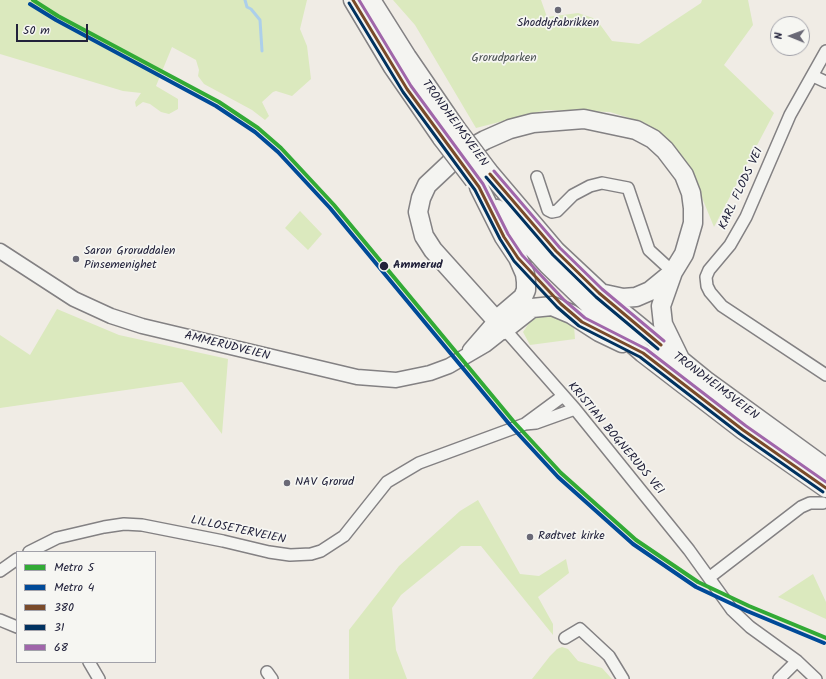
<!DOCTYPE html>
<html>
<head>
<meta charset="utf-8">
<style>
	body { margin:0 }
	#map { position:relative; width:826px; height:679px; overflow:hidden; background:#f0ece5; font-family:Kalam,sans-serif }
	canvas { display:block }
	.legend { position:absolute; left:16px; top:551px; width:140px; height:112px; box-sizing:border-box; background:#f6f6f2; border:1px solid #a1a1a9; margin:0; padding:5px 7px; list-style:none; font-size:12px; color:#22223b }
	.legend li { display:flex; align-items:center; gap:8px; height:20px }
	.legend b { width:20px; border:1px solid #a1a1a9 }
	.north { position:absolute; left:770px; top:16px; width:40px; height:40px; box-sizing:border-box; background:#f6f6f2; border:1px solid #a1a1a9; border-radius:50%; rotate:271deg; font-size:11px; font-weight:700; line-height:16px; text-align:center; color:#22223b }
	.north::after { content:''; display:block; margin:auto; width:14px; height:18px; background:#6a6976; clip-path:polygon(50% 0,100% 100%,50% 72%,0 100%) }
	.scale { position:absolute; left:16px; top:24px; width:72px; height:18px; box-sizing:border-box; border:2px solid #22223b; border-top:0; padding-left:5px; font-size:12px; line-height:14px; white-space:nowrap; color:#22223b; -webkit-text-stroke:3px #f6f6f2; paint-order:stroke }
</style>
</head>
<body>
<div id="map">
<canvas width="826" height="679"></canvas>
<ul class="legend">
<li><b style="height:5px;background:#32aa35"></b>Metro 5</li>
<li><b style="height:5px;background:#004a98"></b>Metro 4</li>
<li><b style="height:5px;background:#7a4b2a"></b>380</li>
<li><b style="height:5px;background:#003260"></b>31</li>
<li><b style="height:5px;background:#a066aa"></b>68</li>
</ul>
<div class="north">N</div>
<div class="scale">50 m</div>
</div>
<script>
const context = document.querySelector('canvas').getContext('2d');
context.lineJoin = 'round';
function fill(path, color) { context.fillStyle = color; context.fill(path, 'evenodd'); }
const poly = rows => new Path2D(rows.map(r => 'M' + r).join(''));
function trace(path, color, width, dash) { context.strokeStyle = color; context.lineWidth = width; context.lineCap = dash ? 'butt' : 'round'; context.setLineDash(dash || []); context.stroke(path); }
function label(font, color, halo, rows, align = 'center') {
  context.font = font + ' Kalam,sans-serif'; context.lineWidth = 3.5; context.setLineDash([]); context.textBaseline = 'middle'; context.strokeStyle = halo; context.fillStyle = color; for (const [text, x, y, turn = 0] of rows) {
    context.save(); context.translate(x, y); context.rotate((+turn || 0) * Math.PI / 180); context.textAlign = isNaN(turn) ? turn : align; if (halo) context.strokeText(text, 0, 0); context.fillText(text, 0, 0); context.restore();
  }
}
const green = poly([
	[0,0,307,0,300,29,307,46,311,79,292,96,276,91,273,92,262,102,269,116,265,120,252,110,204,84,198,76,199,70,196,60,172,47,156,86,178,99,178,109,169,114,161,112,150,104,143,102,136,107,135,102,141,93,123,91,0,54],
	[393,0,541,0,547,17,578,13,596,19,612,41,639,44,701,3,702,0,748,0,753,25,724,65,774,113,714,227,689,166,666,138,645,123,610,112,546,110,476,128,415,25],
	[300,211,322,234,308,250,285,228],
	[57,309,119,335,228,359,222,434,182,382,0,408,0,335,30,355],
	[539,316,554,317,574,326,575,339,530,345,523,332,529,323],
	[478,500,520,574,539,576,566,559,569,573,538,597,553,624,553,635,481,546,461,546,401,595,392,608,396,650,407,679,349,679,349,630,399,566,460,511],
	[813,574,826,602,826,619,778,597],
	[562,647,568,649,578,661,602,668,612,679,532,679,550,656,557,649]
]);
const stream = poly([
	[245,0,247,7,251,9,260,20,262,51]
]);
const minor = poly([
	[826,51,790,115,746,217,730,245,709,270,706,277,707,286,710,292,722,306,826,375],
	[813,76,826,82],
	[537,177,548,210,552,212,557,211,573,195,590,186,602,183,628,188,649,250,673,272],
	[501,325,575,409,689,550,732,610,750,627,797,661,816,679],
	[563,396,525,424,536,423,575,409],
	[29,552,57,538,104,527,124,524,142,525,223,541,269,552,290,555,311,554,321,551,344,536,387,482,419,463,525,424],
	[0,571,17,559],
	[710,577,801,507,810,503,823,503],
	[0,620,17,627],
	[565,638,580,629,609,656,623,679],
	[89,662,99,679],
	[267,672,272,679],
	[779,679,797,661]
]);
const tertiary = poly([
	[0,251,74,299,111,316,142,326,357,377,396,380,430,373,449,366,485,345,504,330],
	[470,350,496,320]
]);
const trunk = poly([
	[353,0,393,67,442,138],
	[371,0,407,57,455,127],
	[488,171,556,251,618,309,705,380,826,468],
	[479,187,504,237,518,258,525,274,526,282,526,290,523,297,496,320,433,250,424,236,418,212,421,198,427,185,460,154,485,140,510,129,533,123,584,119,636,130,653,139,665,150,684,175,691,193,693,208,693,223,684,254,673,272,661,306,663,324,681,361],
	[497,209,548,265,602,317,643,353,743,430,826,488],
	[600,293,623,298,636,297,650,291,672,273],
	[504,330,532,308,552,306,571,314,599,332,622,343]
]);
const trunkBridge = poly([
	[455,127,488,171],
	[442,138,474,180]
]);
const bus1 = poly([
	[353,0,407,89,479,187,504,237,518,258,561,304,582,322,643,353,743,430,826,488],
	[490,174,556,251,599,293,661,345]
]);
const bus2 = poly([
	[349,3,403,92,475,190,500,239,514,261,557,307,579,326,640,357,740,434,823,492],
	[486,177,553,255,596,297,658,349]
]);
const bus3 = poly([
	[359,0,411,86,483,184,508,234,522,255,564,300,585,318,646,349,746,426,826,482],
	[494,171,560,248,602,289,664,341]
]);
const metro1 = poly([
	[33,0,58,16,219,102,258,128,281,148,334,205,514,422,561,473,636,540,698,582,749,606,826,638]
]);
const metro2 = poly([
	[30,4,56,20,216,106,255,132,278,152,330,208,510,425,558,477,633,544,696,587,747,611,824,643]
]);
const markers = [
	[558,10,4,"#6a6976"],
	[76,259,4,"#6a6976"],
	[384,266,5,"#22223b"],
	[287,483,4,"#6a6976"],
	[530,537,4,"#6a6976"]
];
const poiNames = [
	["Shoddyfabrikken",558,24,"center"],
	["Saron Groruddalen",84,252],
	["Pinsemenighet",84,266],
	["NAV Grorud",295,483],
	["Rødtvet kirke",538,537]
];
const parkNames = [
	["Grorudparken",504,59]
];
const streetNames = [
	["TRONDHEIMSVEIEN",454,124,54],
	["KARL FLODS VEI",742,189,-65],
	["AMMERUDVEIEN",227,347,14],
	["TRONDHEIMSVEIEN",715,387,37],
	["KRISTIAN BOGNERUDS VEI",615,439,50],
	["LILLOSETERVEIEN",238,531,12]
];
const stopNames = [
	["Ammerud",393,266]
];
fill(green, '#dbe9be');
trace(stream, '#accfea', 3);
trace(minor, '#838183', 14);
trace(tertiary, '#838183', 17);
trace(trunk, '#838183', 21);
trace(minor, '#f4f4f1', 11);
trace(tertiary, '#f4f4f1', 14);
trace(trunk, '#f4f4f1', 18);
trace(trunkBridge, '#838183', 21, []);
trace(trunkBridge, '#f4f4f1', 18);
trace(bus1, '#7a4b2a', 3);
trace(bus2, '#003260', 3);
trace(bus3, '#a066aa', 3);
trace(metro1, '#32aa35', 4);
trace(metro2, '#004a98', 4);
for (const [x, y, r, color] of markers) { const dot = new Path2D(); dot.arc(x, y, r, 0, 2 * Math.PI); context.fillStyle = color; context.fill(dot); trace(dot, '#f6f6f2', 1.5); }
label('12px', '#22223b', '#f6f6f2', poiNames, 'left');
label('12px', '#4c5354', '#f6f6f2', parkNames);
label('12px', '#22223b', '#f6f6f2', streetNames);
label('bold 12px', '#22223b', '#f6f6f2', stopNames, 'left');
</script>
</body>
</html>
